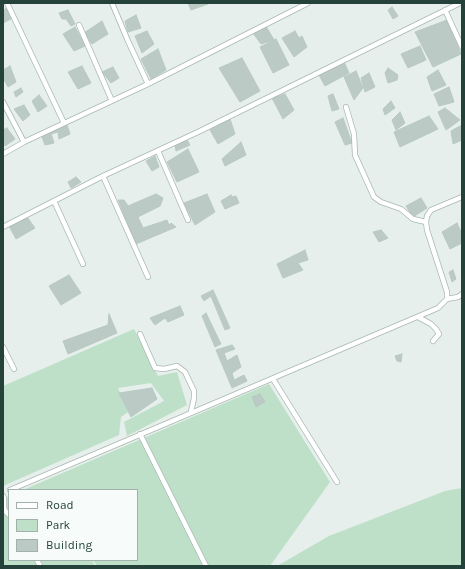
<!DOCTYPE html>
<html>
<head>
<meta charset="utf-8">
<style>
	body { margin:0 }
	#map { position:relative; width:465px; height:569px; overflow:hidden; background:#e6efeb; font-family:Karla,sans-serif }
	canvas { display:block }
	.frame { position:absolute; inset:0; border:4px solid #24423a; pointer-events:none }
	.legend { position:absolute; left:8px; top:489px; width:130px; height:72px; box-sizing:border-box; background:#f7fbf9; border:1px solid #a3b1ad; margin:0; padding:5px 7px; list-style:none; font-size:12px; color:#24423a }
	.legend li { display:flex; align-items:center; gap:8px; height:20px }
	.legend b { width:20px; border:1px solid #a3b1ad }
</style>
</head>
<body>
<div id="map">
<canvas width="465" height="569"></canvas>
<div class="frame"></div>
<ul class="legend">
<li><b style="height:5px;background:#fff"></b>Road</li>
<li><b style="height:11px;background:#bfe0c8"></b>Park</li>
<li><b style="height:11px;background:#bbcac4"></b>Building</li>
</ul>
</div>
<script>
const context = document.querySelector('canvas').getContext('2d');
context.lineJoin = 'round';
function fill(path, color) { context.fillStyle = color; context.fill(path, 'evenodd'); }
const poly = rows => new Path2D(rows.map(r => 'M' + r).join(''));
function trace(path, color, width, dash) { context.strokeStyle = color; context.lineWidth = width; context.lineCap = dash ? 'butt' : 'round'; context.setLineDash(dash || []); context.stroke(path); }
const green = poly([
	[134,329,158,376,177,372,187,405,127,436,124,422,164,401,151,383,118,388,128,412,121,417,119,435,3,486,3,386],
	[269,384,330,482,270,566,97,566,93,560,137,560,137,490,23,490],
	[462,488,462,566,277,566,329,536,445,491],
	[9,496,9,560,92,560,95,566,3,566,3,499]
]);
const building = poly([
	[188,3,207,3,208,4,191,10,188,3],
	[392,7,398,16,393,19,388,10,392,7],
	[6,8,11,19,3,23,3,11,6,8],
	[68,10,75,24,71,26,66,19,62,19,59,13,68,10],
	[136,15,141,28,128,32,125,21,136,15],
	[447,20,461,54,433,67,415,32,447,20],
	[102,21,108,34,92,44,84,33,102,21],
	[266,26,274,40,261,44,253,33,266,26],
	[75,27,85,46,74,51,63,34,75,27],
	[147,31,154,44,142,53,135,36,147,31],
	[295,31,299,38,302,36,307,47,294,57,282,38,295,31],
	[276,39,289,65,273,73,260,47,276,39],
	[420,46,426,60,408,68,401,54,420,46],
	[158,49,166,70,151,79,141,59,158,49],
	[242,58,260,91,240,102,219,68,242,58],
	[344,62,349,73,325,86,319,75,344,62],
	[10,66,16,82,8,87,3,78,3,70,10,66],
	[82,66,91,83,78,89,68,72,82,66],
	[113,67,119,78,111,83,102,72,113,67],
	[388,68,398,75,397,80,388,83,385,73,388,68],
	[438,70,446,85,432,91,427,77,438,70],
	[356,71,363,88,354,100,344,77,356,71],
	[369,73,375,87,365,92,361,78,369,73],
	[449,87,454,102,439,106,434,94,449,87],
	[21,88,23,92,16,97,14,92,21,88],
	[285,94,294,110,283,119,272,98,285,94],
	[333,94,339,109,332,111,328,96,333,94],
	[39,95,47,106,38,112,32,101,39,95],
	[391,101,395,108,385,115,383,109,391,101],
	[24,105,30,115,23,121,14,109,24,105],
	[445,108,460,120,446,130,438,112,445,108],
	[400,112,405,123,396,130,392,120,400,112],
	[429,116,438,129,400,147,394,132,429,116],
	[343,118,352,143,345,145,335,122,343,118],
	[230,119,235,134,218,144,210,130,230,119],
	[67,125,70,134,59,139,58,132,51,134,54,143,45,145,42,137,67,125],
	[462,125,462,140,453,144,451,131,462,125],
	[7,128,15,139,5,146,3,142,3,130,7,128],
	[187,140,190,145,176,151,175,146,187,140],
	[241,142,246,155,225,166,222,159,241,142],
	[188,149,199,172,177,182,167,162,188,149],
	[155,156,159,167,152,171,146,161,155,156],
	[76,177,81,182,71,188,68,182,76,177],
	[156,194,163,198,160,206,138,217,143,228,167,220,169,225,171,223,176,227,136,244,118,200,124,200,128,206,156,194],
	[207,194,215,212,195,225,184,203,207,194],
	[231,195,232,197,236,196,239,203,225,209,221,201,231,195],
	[421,198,427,208,413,217,406,206,421,198],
	[27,217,35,228,16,239,9,226,27,217],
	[457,223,462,234,462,243,450,249,442,232,457,223],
	[381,230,388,238,379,242,373,232,381,230],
	[305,250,308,260,298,263,303,270,283,278,277,264,305,250],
	[453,270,456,279,452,282,449,272,453,270],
	[69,275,81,293,61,305,49,286,69,275],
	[213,290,230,328,225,330,211,296,204,301,201,296,213,290],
	[180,306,184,315,168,322,165,318,155,325,150,318,180,306],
	[206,313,221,344,215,347,202,316,206,313],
	[109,314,117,333,68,354,63,341,108,325,109,314],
	[232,345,235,349,224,353,227,361,237,355,241,367,232,373,234,380,244,375,247,381,232,388,216,350,232,345],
	[402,354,401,362,397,361,395,356,402,354],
	[152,388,157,399,131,417,119,393,152,388],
	[260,394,265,402,256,407,252,397,260,394]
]);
const street = poly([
	[7,3,64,123],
	[112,3,128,41,148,84],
	[445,10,462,47],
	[79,25,112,101],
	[3,102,24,142],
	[346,107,354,134,355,155,374,197,381,202,401,209,413,219,426,222],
	[158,151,188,220],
	[3,154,24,142,148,84,308,3],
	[103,176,148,277],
	[54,201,83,264],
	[3,227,103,176,198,132,460,3],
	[447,299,458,297,462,294],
	[418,317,431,324,436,329,439,334,433,341],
	[140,334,155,368,164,369,177,366,185,372,194,391,194,398,191,412],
	[3,347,14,369],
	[273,379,337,482],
	[140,434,206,566],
	[10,490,438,308,447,299,447,292,427,230,426,222,427,216,431,210,462,197],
	[3,496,4,498,4,508,6,512,9,515],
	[37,560,40,566]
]);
fill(green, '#bfe0c8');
fill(building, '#bbcac4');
trace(building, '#b8c9c2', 1);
trace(street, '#a8b8b2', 6);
trace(street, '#fff', 4.5);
</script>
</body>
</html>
